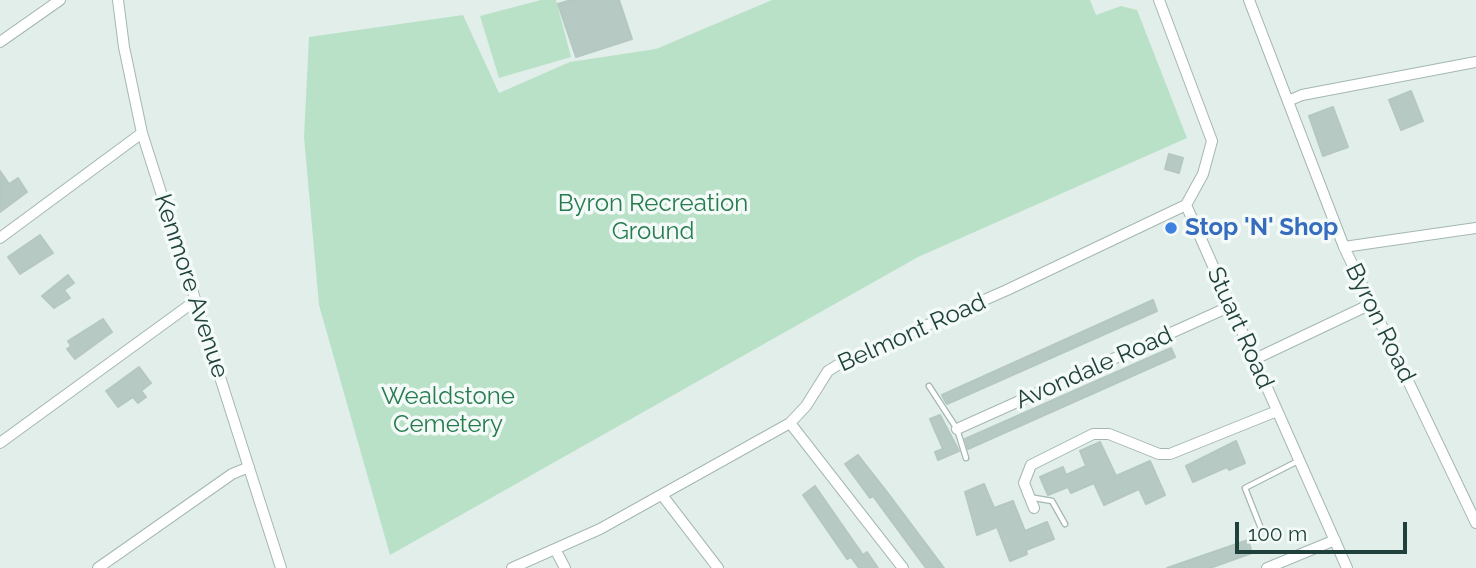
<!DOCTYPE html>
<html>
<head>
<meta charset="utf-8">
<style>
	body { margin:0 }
	#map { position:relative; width:1476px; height:568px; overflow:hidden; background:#e2eeea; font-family:Raleway,sans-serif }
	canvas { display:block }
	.scale { position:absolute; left:1235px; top:522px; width:172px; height:32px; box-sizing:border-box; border:4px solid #20413b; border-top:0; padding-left:9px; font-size:21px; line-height:24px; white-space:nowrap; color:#20413b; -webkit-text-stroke:5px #f3faf7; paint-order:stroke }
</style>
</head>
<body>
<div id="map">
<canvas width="1476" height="568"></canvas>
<div class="scale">100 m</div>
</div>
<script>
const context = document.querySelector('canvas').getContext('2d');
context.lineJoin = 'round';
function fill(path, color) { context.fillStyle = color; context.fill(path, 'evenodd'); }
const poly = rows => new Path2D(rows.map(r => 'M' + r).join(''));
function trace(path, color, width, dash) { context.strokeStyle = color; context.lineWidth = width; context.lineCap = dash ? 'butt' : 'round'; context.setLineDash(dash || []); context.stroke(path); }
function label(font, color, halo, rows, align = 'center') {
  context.font = font + ' Raleway,sans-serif'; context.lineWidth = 7; context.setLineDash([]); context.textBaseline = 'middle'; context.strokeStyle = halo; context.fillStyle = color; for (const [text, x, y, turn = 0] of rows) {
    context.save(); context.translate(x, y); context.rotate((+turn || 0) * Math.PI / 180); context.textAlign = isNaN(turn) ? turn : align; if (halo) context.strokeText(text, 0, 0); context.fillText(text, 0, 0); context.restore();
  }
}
const green = poly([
	[541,0,556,0,571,57,499,78,480,16],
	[772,0,1090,0,1096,15,1121,6,1137,10,1187,138,918,257,390,555,319,305,304,137,309,37,463,15,499,93,570,62,656,49]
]);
const building = poly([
	[571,0,619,0,632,39,576,57,558,4,571,0],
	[1411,91,1423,121,1401,130,1389,100,1411,91],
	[1333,107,1348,147,1323,156,1309,116,1333,107],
	[1169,154,1183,158,1179,173,1165,169,1169,154],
	[0,171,9,184,18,178,27,192,0,212,0,171],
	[40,235,53,253,20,274,8,257,40,235],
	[68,275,74,283,64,290,70,298,54,308,42,296,68,275],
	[1153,300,1157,311,947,404,945,401,942,395,1153,300],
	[103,319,112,332,75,359,67,349,71,346,68,341,103,319],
	[1171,348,1175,357,968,449,965,439,1171,348],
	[139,367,151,383,141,391,146,397,138,403,133,397,118,407,106,391,139,367],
	[940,415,959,451,938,460,935,452,943,449,930,419,940,415],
	[1236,441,1245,463,1229,470,1227,467,1193,482,1186,466,1236,441],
	[1100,442,1116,476,1150,461,1165,495,1146,504,1139,489,1104,505,1094,483,1071,493,1068,487,1048,495,1040,477,1063,467,1066,475,1086,466,1080,451,1100,442],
	[858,455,887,492,944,568,926,568,873,496,870,498,845,464,858,455],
	[984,484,994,508,1013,501,1025,531,1047,522,1054,539,1026,550,1027,554,1010,561,997,527,977,535,965,492,984,484],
	[815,486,863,555,867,552,878,568,859,568,851,557,847,559,803,495,815,486],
	[1248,540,1252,553,1210,568,1167,568,1248,540]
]);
const lane = poly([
	[929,386,957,429,966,458],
	[1029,497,1052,501,1065,524],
	[1260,526,1245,488,1298,461]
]);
const street = poly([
	[118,0,124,47,142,133,281,568],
	[1159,0,1212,141,1203,174,1186,205],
	[1249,0,1344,247,1476,523],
	[0,42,60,0],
	[1288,101,1302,95,1476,62],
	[1186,205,1347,568],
	[0,238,142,133],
	[1344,247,1476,228],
	[1255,359,1371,304],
	[790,423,903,568],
	[957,429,1231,306],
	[0,443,195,301],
	[662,495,718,568],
	[1034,508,1024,483,1031,465,1093,434,1109,434,1159,454,1170,454,1277,411],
	[555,549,565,568],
	[98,568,232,474,249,467],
	[512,568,600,529,790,423,806,406,828,371,841,363,1007,290,1186,205],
	[1267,568,1335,540]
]);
const markers = [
	[1171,228,7,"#3f7fe0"]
];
const parkNames = [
	["Byron Recreation",653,204],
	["Ground",653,232],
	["Wealdstone",448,397],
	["Cemetery",448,425]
];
const shopNames = [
	["Stop 'N' Shop",1185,228]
];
const streetNames = [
	["Kenmore Avenue",191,286,72],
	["Byron Road",1380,323,64],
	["Stuart Road",1240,328,66],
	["Belmont Road",912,333,-24],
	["Avondale Road",1094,368,-24]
];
fill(green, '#b9e1c7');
fill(building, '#b7c9c3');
trace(building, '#b4c8c1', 2);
trace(lane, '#a4b7b2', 7);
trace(street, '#a4b7b2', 12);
trace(lane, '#fff', 4.5);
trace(street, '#fff', 10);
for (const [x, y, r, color] of markers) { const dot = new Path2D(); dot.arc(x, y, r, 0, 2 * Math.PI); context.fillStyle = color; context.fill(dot); trace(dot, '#f3faf7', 2.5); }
label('24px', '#267c4e', '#f3faf7', parkNames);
label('bold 24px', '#366cbe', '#f3faf7', shopNames, 'left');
label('24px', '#20413b', '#f3faf7', streetNames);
</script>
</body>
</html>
